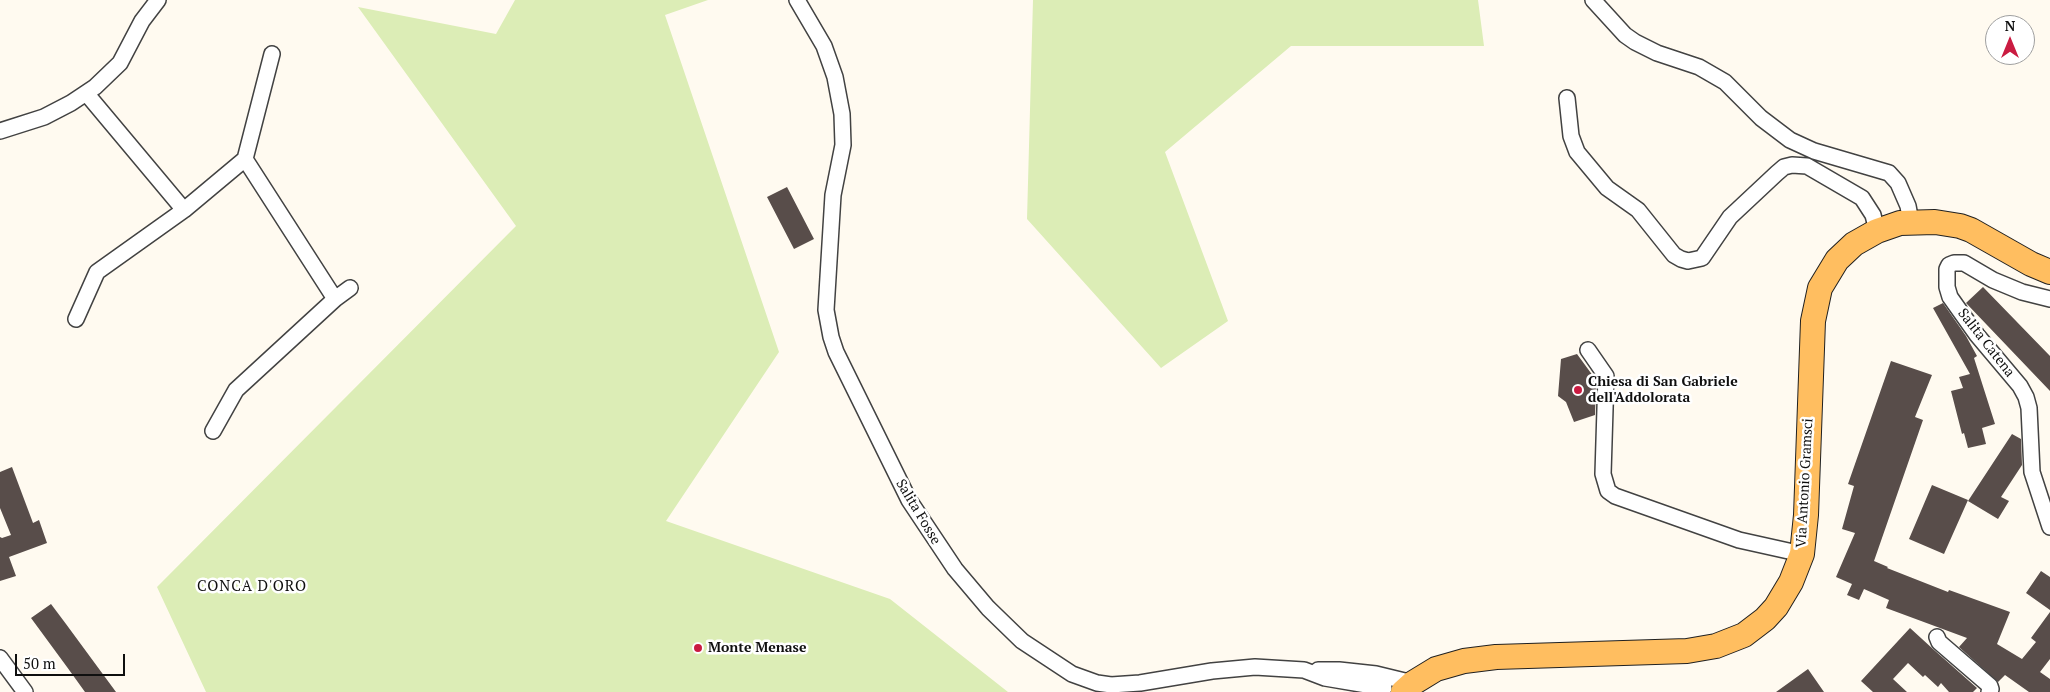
<!DOCTYPE html>
<html>
<head>
<meta charset="utf-8">
<style>
	body { margin:0 }
	#map { position:relative; width:2050px; height:692px; overflow:hidden; background:#fffaf0; font-family:"PT Serif",serif }
	canvas { display:block }
	.north { position:absolute; left:1985px; top:15px; width:50px; height:50px; box-sizing:border-box; background:#fff; border:1px solid #9f9f9f; border-radius:50%; rotate:0deg; font-size:14px; font-weight:700; line-height:20px; text-align:center; color:#0f0f0f }
	.north::after { content:''; display:block; margin:auto; width:18px; height:22px; background:#ca1b41; clip-path:polygon(50% 0,100% 100%,50% 72%,0 100%) }
	.scale { position:absolute; left:15px; top:654px; width:110px; height:22px; box-sizing:border-box; border:2px solid #0f0f0f; border-top:0; padding-left:6px; font-size:15px; line-height:18px; white-space:nowrap; color:#0f0f0f; -webkit-text-stroke:4px #fff; paint-order:stroke }
</style>
</head>
<body>
<div id="map">
<canvas width="2050" height="692"></canvas>
<div class="north">N</div>
<div class="scale">50 m</div>
</div>
<script>
const context = document.querySelector('canvas').getContext('2d');
context.lineJoin = 'round';
function fill(path, color) { context.fillStyle = color; context.fill(path, 'evenodd'); }
const poly = rows => new Path2D(rows.map(r => 'M' + r).join(''));
function trace(path, color, width, dash) { context.strokeStyle = color; context.lineWidth = width; context.lineCap = dash ? 'butt' : 'round'; context.setLineDash(dash || []); context.stroke(path); }
function label(font, color, halo, rows, align = 'center') {
  context.font = font + ' "PT Serif",serif'; context.lineWidth = 5; context.setLineDash([]); context.textBaseline = 'middle'; context.strokeStyle = halo; context.fillStyle = color; for (const [text, x, y, turn = 0] of rows) {
    context.save(); context.translate(x, y); context.rotate((+turn || 0) * Math.PI / 180); context.textAlign = isNaN(turn) ? turn : align; if (halo) context.strokeText(text, 0, 0); context.fillText(text, 0, 0); context.restore();
  }
}
const green = poly([
	[515,0,708,0,665,15,779,352,666,521,890,599,1008,692,206,692,157,587,516,226,358,7,496,34],
	[1033,0,1478,0,1484,46,1291,46,1165,152,1228,321,1161,368,1027,219]
]);
const building = poly([
	[787,187,814,239,794,249,767,197],
	[1983,287,2050,356,2050,391,1966,303],
	[1943,303,1966,336,1977,356,1974,358,1995,424,1982,428,1986,444,1968,448,1964,433,1962,434,1951,391,1963,388,1959,377,1970,374,1933,308],
	[1577,354,1596,380,1595,415,1574,422,1566,402,1558,396,1561,359],
	[1891,361,1932,375,1915,417,1923,420,1874,561,1888,567,1887,568,1948,592,1949,590,2010,612,1997,644,2022,659,2036,642,2031,638,2050,612,2050,659,2040,672,2050,679,2050,692,2029,692,2005,675,1998,682,1959,647,1967,638,1886,608,1889,600,1864,589,1859,600,1847,595,1852,584,1836,577,1855,533,1842,529,1854,486,1848,484],
	[2012,434,2021,439,2022,465,2001,497,2009,501,1998,519,1968,501],
	[12,467,33,523,39,520,47,543,9,557,16,576,0,581,0,537,2,538,11,535,0,508,0,472],
	[1932,485,1968,500,1944,554,1909,539],
	[2041,571,2050,577,2050,610,2026,593],
	[51,604,66,624,116,692,85,692,67,667,31,618],
	[1910,628,1933,649,1977,688,1973,692,1949,692,1941,683,1938,687,1925,675,1923,677,1908,663,1893,679,1907,692,1873,692,1861,681],
	[1808,669,1824,692,1776,692]
]);
const street = poly([
	[797,0,824,46,835,77,842,114,843,145,833,195,826,310,831,337,836,352,909,500,955,569,988,608,1022,641,1072,674,1097,683,1111,685,1140,683,1212,671,1255,667,1304,670,1325,678,1384,688],
	[1593,0,1625,35,1635,42,1657,53,1699,67,1725,82,1761,118,1790,140,1814,151,1889,173,1898,183,1908,206,1911,222],
	[1567,98,1571,136,1577,152,1607,188,1638,210,1674,255,1681,259,1688,261,1702,258,1730,217,1777,173,1784,167,1792,165,1807,166,1862,198,1873,215,1877,231],
	[0,131,44,117,71,103,95,87,120,63,142,21,158,0],
	[245,159,272,54],
	[184,210,245,159,335,299,236,390,213,431],
	[335,299,350,288],
	[2050,299,2022,292,1993,280,1964,263,1954,263,1949,265,1947,269,1947,287,1950,297,1977,335,2020,386,2026,397,2029,408,2032,472,2050,527],
	[76,319,97,272,184,210,86,93],
	[1588,350,1606,376,1603,474,1608,491,1615,496,1739,540,1802,554],
	[1937,637,1939,642,1990,686,1991,689,1989,692],
	[0,658,25,692],
	[1318,670,1339,670,1376,674,1413,683]
]);
const primary = poly([
	[1403,692,1413,683,1436,669,1464,661,1496,657,1687,651,1716,646,1744,635,1765,619,1776,607,1791,582,1802,554,1806,515,1813,321,1820,288,1837,260,1854,244,1877,231,1900,223,1935,222,1960,226,1971,230,2031,264,2050,272]
]);
const markers = [
	[1578,390,5,"#ca1b41"],
	[698,648,5,"#ca1b41"]
];
const streetNames = [
	["Salita Catena",1986,343,52],
	["Via Antonio Gramsci",1805,483,-87],
	["Salita Fosse",918,512,59]
];
const poiNames = [
	["Chiesa di San Gabriele",1588,382],
	["dell'Addolorata",1588,398],
	["Monte Menase",708,648]
];
const neighbourhoodNames = [
	["CONCA D'ORO",252,587]
];
fill(green, '#dcedb6');
fill(building, '#584d4a');
trace(street, '#424242', 18);
trace(primary, '#202020', 26);
trace(street, '#fff', 15);
trace(primary, '#ffbe60', 24);
for (const [x, y, r, color] of markers) { const dot = new Path2D(); dot.arc(x, y, r, 0, 2 * Math.PI); context.fillStyle = color; context.fill(dot); trace(dot, '#fff', 2); }
label('14px', '#0f0f0f', '#fff', streetNames);
label('bold 14px', '#0f0f0f', '#fff', poiNames, 'left');
context.letterSpacing = '1px';
label('15px', '#0f0f0f', '#fff', neighbourhoodNames);
context.letterSpacing = '0px';
</script>
</body>
</html>
